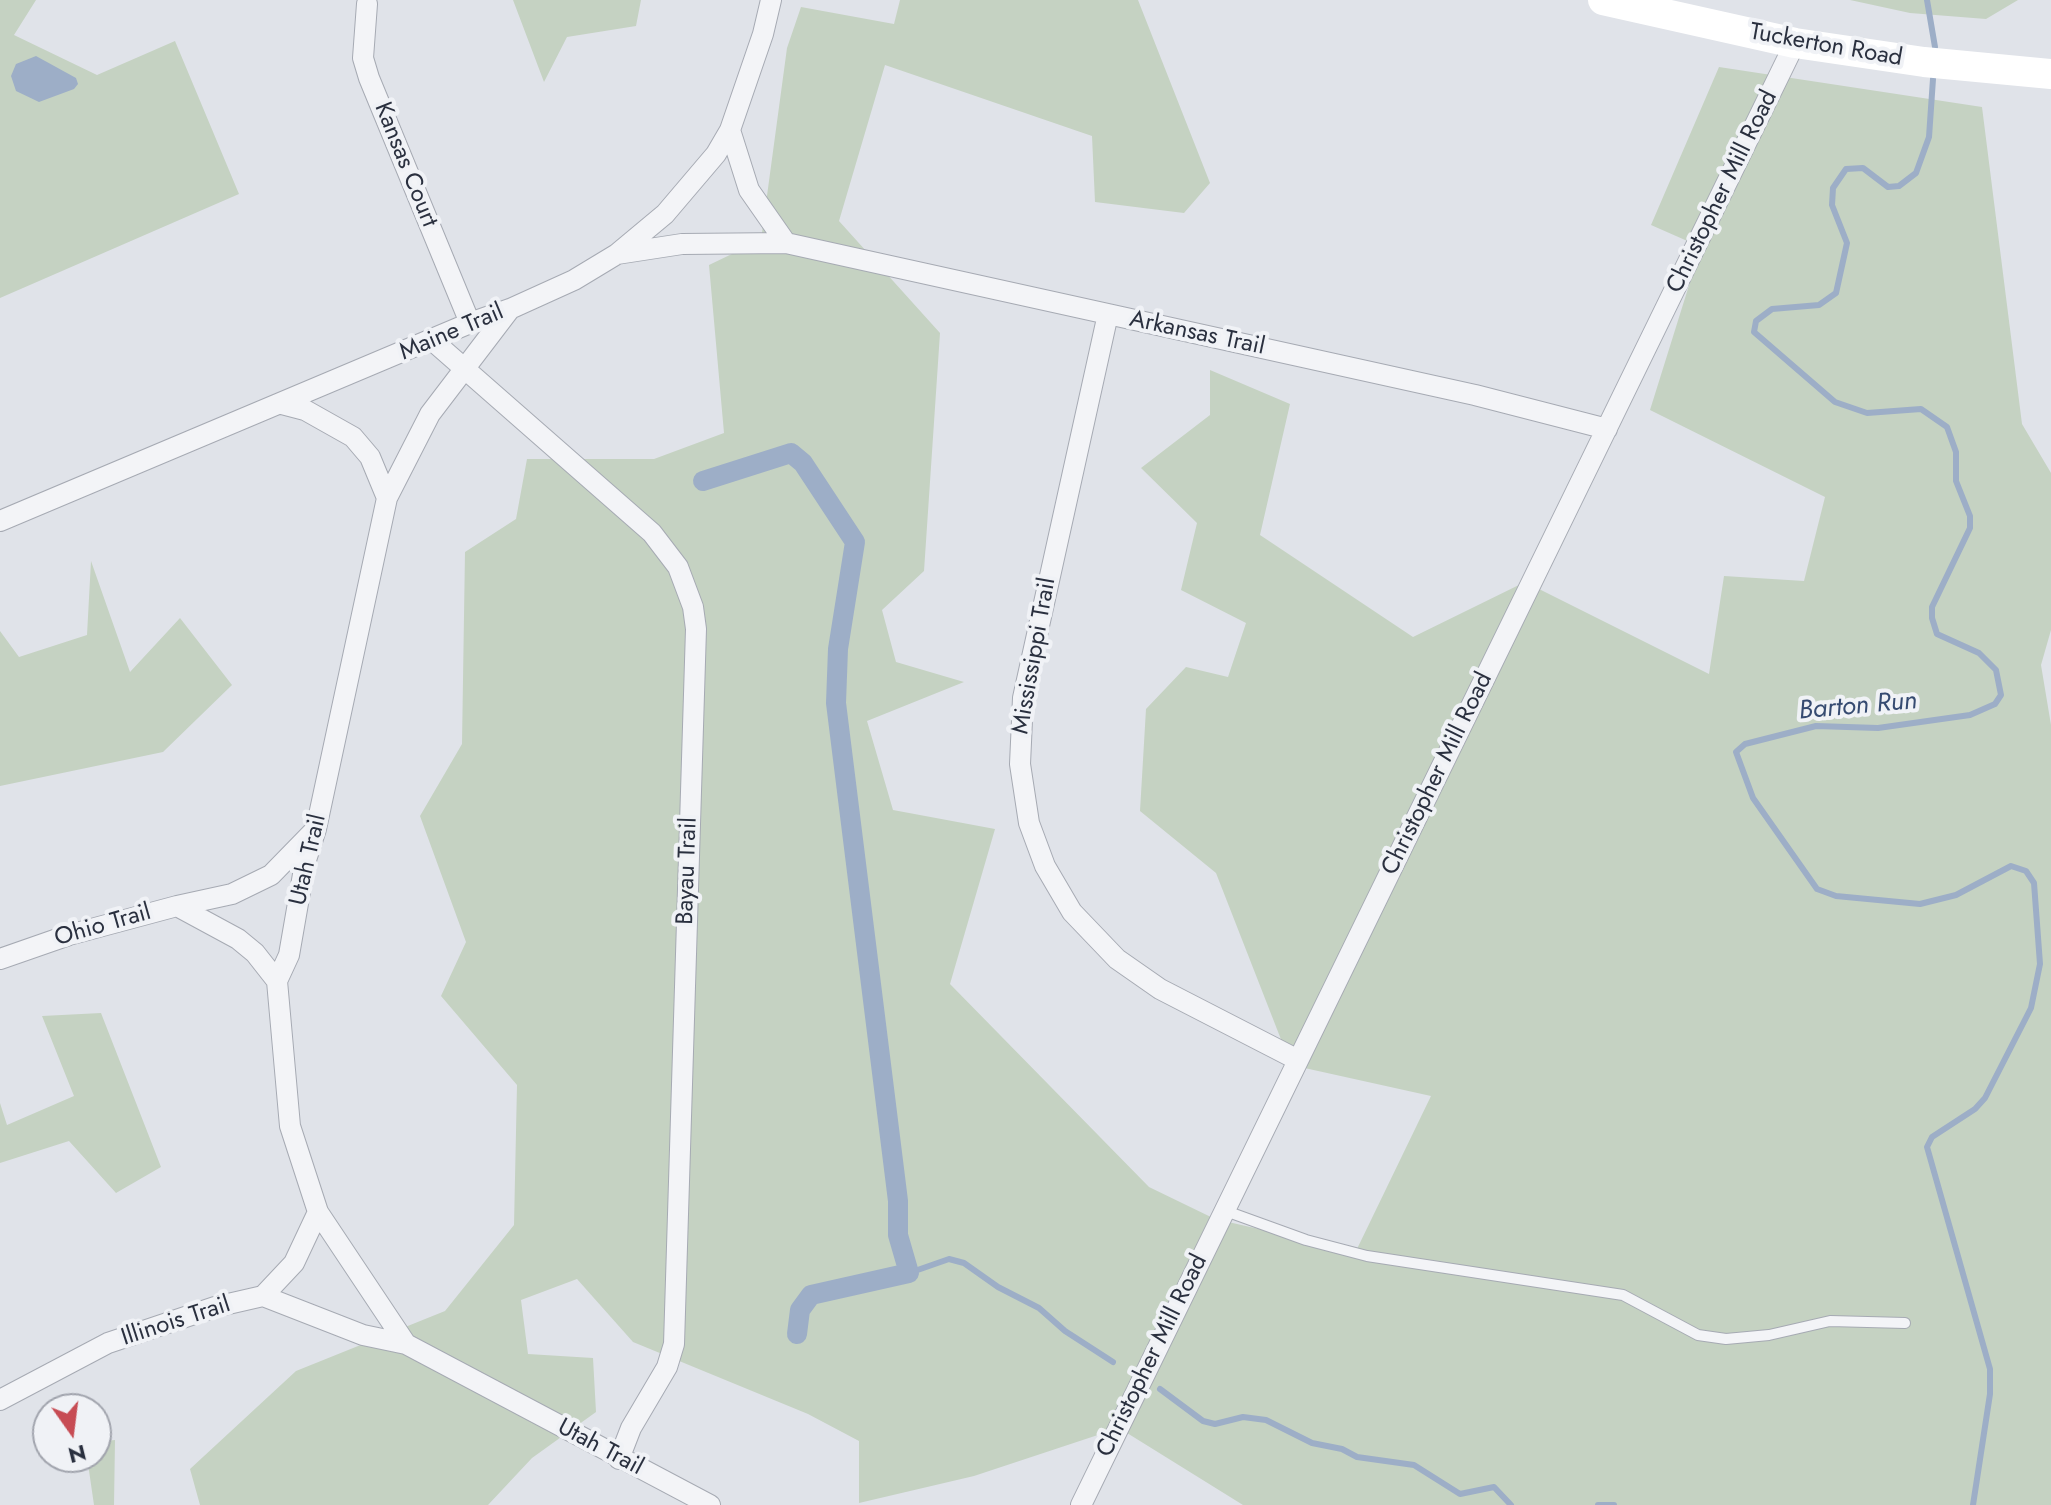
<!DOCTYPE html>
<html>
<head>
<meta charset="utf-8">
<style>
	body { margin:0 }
	#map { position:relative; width:2051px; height:1505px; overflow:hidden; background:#e0e3e9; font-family:Jost,sans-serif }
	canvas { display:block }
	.north { position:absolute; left:32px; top:1393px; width:80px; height:80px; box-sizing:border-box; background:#f0f2f6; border:2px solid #a1a4ad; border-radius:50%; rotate:166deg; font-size:22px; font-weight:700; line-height:32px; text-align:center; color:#2a303f }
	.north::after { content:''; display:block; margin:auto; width:28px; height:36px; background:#c74c54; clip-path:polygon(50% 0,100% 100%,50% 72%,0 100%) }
</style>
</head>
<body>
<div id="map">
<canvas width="2051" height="1505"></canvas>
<div class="north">N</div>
</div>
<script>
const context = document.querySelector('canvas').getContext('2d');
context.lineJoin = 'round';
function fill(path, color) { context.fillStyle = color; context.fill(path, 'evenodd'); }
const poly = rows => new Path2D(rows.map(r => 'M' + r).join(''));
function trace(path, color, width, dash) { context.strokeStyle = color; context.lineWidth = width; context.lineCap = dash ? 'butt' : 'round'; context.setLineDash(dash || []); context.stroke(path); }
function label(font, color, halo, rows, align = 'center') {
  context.font = font + ' Jost,sans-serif'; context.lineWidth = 8; context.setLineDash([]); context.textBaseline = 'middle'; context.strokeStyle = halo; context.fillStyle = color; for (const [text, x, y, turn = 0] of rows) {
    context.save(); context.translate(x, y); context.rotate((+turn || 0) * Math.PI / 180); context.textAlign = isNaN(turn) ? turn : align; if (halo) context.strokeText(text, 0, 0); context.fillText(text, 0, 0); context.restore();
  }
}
const green = poly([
	[0,0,36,0,14,35,97,75,175,41,239,194,0,298],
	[513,0,641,0,636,26,567,37,544,82],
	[900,0,1138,0,1210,183,1184,213,1095,202,1092,136,885,65,839,221,940,333,924,571,882,610,896,662,964,682,867,721,893,810,995,829,950,984,1149,1187,1215,1219,1356,1251,1431,1096,1291,1065,1216,873,1140,811,1146,709,1186,667,1228,677,1246,623,1181,590,1197,523,1141,468,1210,415,1210,370,1290,404,1260,535,1413,637,1525,582,1709,674,1724,576,1804,581,1825,497,1650,410,1701,247,1651,225,1719,67,1982,107,2022,424,2051,473,2051,630,2041,665,2051,725,2051,1505,1243,1505,1119,1428,974,1476,859,1503,859,1441,808,1414,633,1342,577,1279,521,1300,528,1354,593,1358,596,1412,532,1458,488,1505,200,1505,190,1469,296,1371,445,1311,514,1225,517,1085,441,996,466,942,420,816,462,744,465,552,516,519,527,459,654,459,724,433,709,265,761,240,787,48,801,7,894,24],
	[1850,0,2018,0,1986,19,1910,13],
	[91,561,130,672,180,618,232,685,163,752,0,786,0,631,19,657,87,635],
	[101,1013,161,1167,116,1193,69,1141,0,1163,0,1103,7,1125,74,1096,42,1016],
	[115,1440,114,1505,94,1505,87,1457,96,1457,96,1442]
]);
const water = poly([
	[36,56,76,78,78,84,74,89,39,102,16,91,11,76,16,64]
]);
const stream = poly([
	[1927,0,1935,47],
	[1933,79,1929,137,1916,173,1899,186,1888,187,1863,168,1846,169,1833,188,1832,205,1847,243,1836,293,1819,305,1772,309,1756,321,1754,332,1835,402,1867,413,1921,409,1947,427,1956,452,1956,481,1970,516,1970,528,1932,607,1932,618,1937,634,1979,653,1996,670,2001,695,1995,704,1970,715,1878,728,1816,726,1745,744,1736,752,1753,798,1817,889,1836,896,1920,904,1956,895,2011,866,2026,871,2034,883,2040,964,2031,1008,1985,1098,1975,1109,1932,1137,1927,1147,1990,1369,1990,1394,1973,1505],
	[909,1273,949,1259,964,1263,998,1287,1039,1308,1065,1331,1113,1362],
	[1160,1389,1203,1421,1215,1424,1243,1417,1266,1420,1312,1443,1342,1449,1357,1457,1414,1465,1460,1494,1494,1487,1511,1505],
	[1598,1505,1614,1505]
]);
const canal = poly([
	[703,481,791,453,803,463,855,542,838,649,836,703,898,1201,898,1235,909,1273,811,1295,800,1310,797,1334]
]);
const lane = poly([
	[1223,1210,1306,1240,1367,1256,1623,1295,1698,1335,1726,1339,1769,1335,1830,1321,1905,1323]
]);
const street = poly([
	[367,4,363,58,369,78,470,323],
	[786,243,1475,395,1607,429],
	[617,254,682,244,786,243,749,190,730,130],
	[510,309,430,414,387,498,316,829,305,863,289,955,277,981,290,1126,318,1212,406,1344,710,1505],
	[1108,314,1023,698,1020,764,1029,823,1045,866,1072,912,1117,959,1160,989,1298,1060],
	[433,341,652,533,678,567,693,607,696,629,674,1344,667,1367,631,1428,619,1459],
	[282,404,305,410,353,437,370,457,387,498],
	[0,521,470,323,510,309,574,280,617,254,665,214,716,154,730,130,763,34,771,0],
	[177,906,232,894,271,875,313,832],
	[0,959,69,935,177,906,238,939,255,953,277,981],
	[263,1296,363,1335,406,1344],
	[0,1400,108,1343,215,1307,263,1296,294,1263,318,1212],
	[1081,1505,1795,43]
]);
const secondary = poly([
	[1603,0,1795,43,1924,62,2051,74]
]);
const streetNames = [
	["Tuckerton Road",1826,46,10],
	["Kansas Court",405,165,68],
	["Christopher Mill Road",1723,192,-64],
	["Maine Trail",452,333,-23],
	["Arkansas Trail",1197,334,12],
	["Mississippi Trail",1035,656,-80],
	["Christopher Mill Road",1438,774,-64],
	["Utah Trail",309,860,-77],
	["Bayau Trail",688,871,-88],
	["Ohio Trail",103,926,-16],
	["Illinois Trail",176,1322,-18],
	["Christopher Mill Road",1153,1356,-64],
	["Utah Trail",600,1448,28]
];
const waterNames = [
	["Barton Run",1858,707,-5]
];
fill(green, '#c5d2c2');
fill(water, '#9daec7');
trace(stream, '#9daec7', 6);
trace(canal, '#9daec7', 20);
trace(lane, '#a6aab3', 12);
trace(street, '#a6aab3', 22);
trace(lane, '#f3f4f7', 10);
trace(street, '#f3f4f7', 20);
trace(secondary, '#fff', 30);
label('24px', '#2a303f', '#f0f2f6', streetNames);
label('italic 26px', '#364b71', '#f0f2f6', waterNames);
</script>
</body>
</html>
